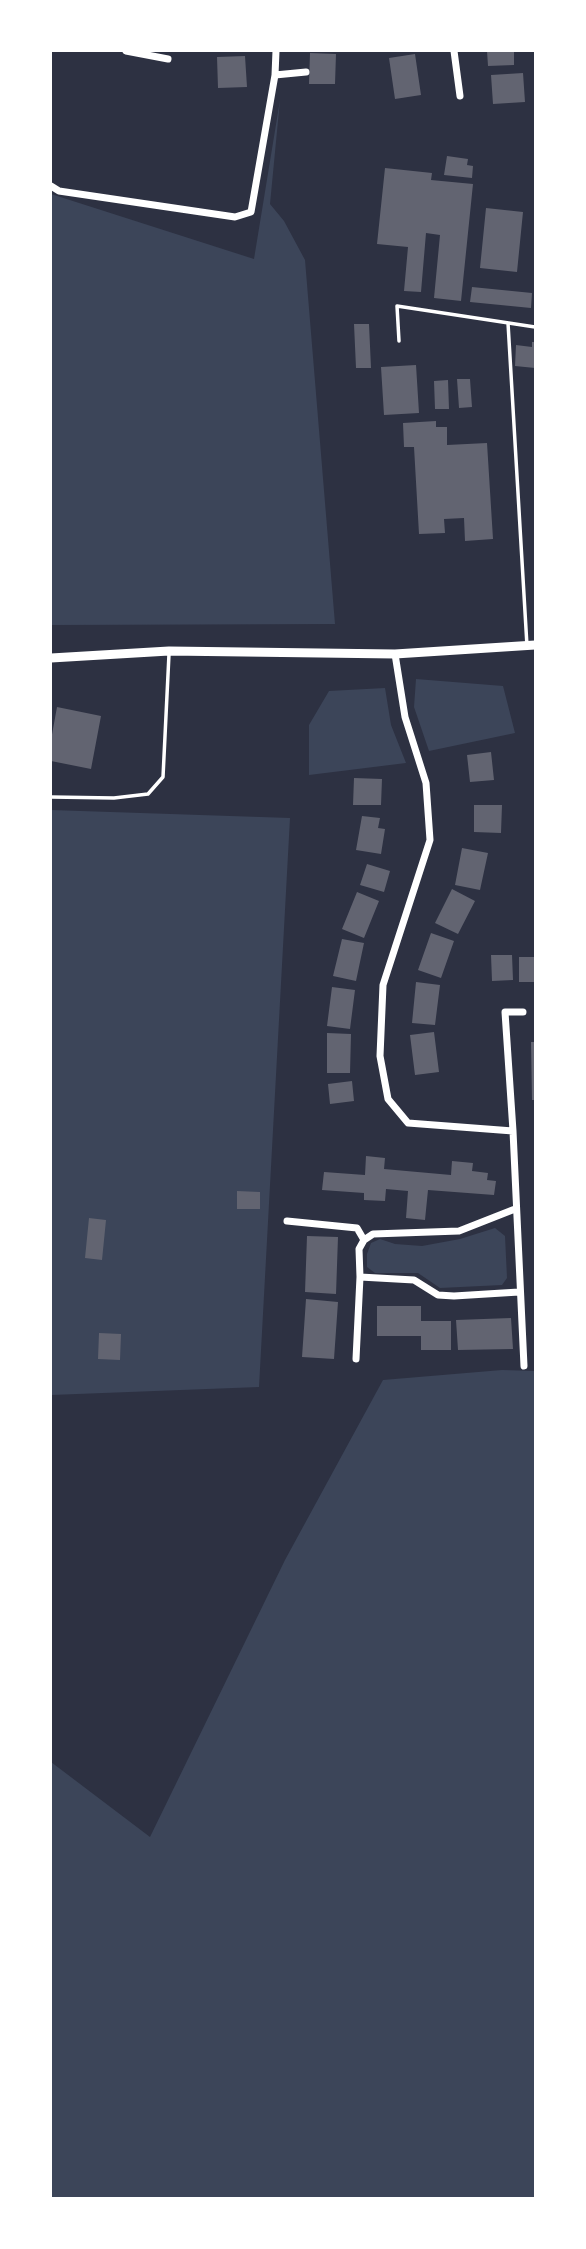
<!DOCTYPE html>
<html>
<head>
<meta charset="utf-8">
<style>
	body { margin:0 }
	#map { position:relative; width:586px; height:2249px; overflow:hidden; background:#2d3142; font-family:"Libre Baskerville",serif }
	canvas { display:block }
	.frame { position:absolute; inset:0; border:52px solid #fff; pointer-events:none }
</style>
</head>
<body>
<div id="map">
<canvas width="586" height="2249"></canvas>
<div class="frame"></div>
</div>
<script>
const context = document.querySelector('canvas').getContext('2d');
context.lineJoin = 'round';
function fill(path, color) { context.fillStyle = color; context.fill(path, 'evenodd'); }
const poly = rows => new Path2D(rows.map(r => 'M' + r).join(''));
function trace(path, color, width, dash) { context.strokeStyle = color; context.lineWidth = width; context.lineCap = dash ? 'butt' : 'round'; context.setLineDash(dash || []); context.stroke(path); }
const green = poly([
	[280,100,270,204,284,221,305,260,335,624,51,625,51,194,254,259],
	[416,679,503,686,515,733,429,751,414,707],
	[385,688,391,725,406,763,309,775,309,725,329,691],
	[51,810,290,818,259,1387,51,1395],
	[495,1228,505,1236,507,1278,502,1285,440,1288,418,1273,375,1273,367,1267,367,1254,371,1243,380,1239,395,1244,422,1246,460,1239],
	[502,1370,535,1371,535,2198,51,2198,51,1762,150,1837,285,1560,383,1380]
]);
const building = poly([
	[487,51,514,51,514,65,488,66],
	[310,53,336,54,335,84,309,84],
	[415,54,421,95,395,99,389,58],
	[245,56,247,87,218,88,217,57],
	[523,73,525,102,493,104,491,75],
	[447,156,468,159,467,165,473,166,472,178,444,175],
	[385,168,432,173,431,180,473,184,461,301,434,298,440,235,426,233,421,292,404,291,408,247,377,244],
	[486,208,523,212,517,272,480,268],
	[472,287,532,293,531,308,470,302],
	[354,324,369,324,371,368,356,368],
	[532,342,535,342,535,368,515,366,516,345,532,347],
	[416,365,419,413,384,415,381,367],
	[457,379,470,379,472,407,459,408],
	[448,380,449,409,435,409,434,381],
	[436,421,436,427,447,427,447,445,487,443,493,539,465,541,464,518,444,519,445,533,419,534,414,447,404,447,403,423],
	[57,707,101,716,91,769,51,761,51,740],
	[491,752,494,780,470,782,467,755],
	[354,778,382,779,381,805,353,805],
	[474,805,502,805,501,833,474,832],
	[362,816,380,818,378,828,385,829,381,854,356,850],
	[462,848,488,853,480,890,455,885],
	[367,864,390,871,384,892,360,885],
	[452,889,475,901,458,934,435,923],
	[357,892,379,901,364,938,342,929],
	[431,933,454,941,441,978,418,970],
	[342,939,364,943,356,981,333,976],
	[491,955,512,955,513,980,492,981],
	[519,957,535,957,535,982,519,982],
	[416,982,440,985,435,1025,412,1023],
	[332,987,355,990,350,1029,327,1026],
	[434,1032,439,1072,415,1075,410,1035],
	[327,1033,351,1034,350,1073,327,1073],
	[531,1042,535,1042,535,1100,532,1100],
	[352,1081,354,1101,330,1104,328,1084],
	[366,1156,385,1158,384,1169,451,1175,452,1161,473,1163,472,1171,488,1173,487,1180,496,1181,494,1195,428,1190,425,1220,406,1218,408,1191,386,1189,385,1201,364,1200,364,1193,322,1190,324,1172,365,1175],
	[237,1191,260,1192,260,1209,237,1209],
	[89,1218,106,1220,102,1260,85,1258],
	[307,1236,338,1237,336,1294,305,1292],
	[306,1299,338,1302,334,1359,302,1357],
	[377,1306,421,1306,421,1321,451,1321,451,1350,421,1350,421,1336,377,1336],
	[511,1318,513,1349,458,1350,456,1320],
	[99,1333,121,1334,120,1360,98,1359]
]);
const service = poly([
	[508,323,527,646],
	[399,341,397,306,535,327],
	[51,797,114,798,148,794,163,777,169,654]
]);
const minor = poly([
	[126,51,168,59],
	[276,51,275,75,306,72],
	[454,51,460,96],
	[51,186,59,191,235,217,251,212,275,75],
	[395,654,405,717,426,783,430,840,383,985,380,1056,388,1099,408,1123,513,1131],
	[523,1012,505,1012,513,1131,524,1366],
	[287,1221,357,1228,364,1240,373,1234,459,1231,515,1209],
	[360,1277,414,1280,438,1295,454,1296,519,1292],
	[356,1359,360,1277,359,1249,364,1240]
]);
const tertiary = poly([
	[51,658,169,651,395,654,535,645]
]);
fill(green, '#3c4559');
fill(building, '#626471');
trace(service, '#fff', 3.5);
trace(minor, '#fff', 7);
trace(tertiary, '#fff', 9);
</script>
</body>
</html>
